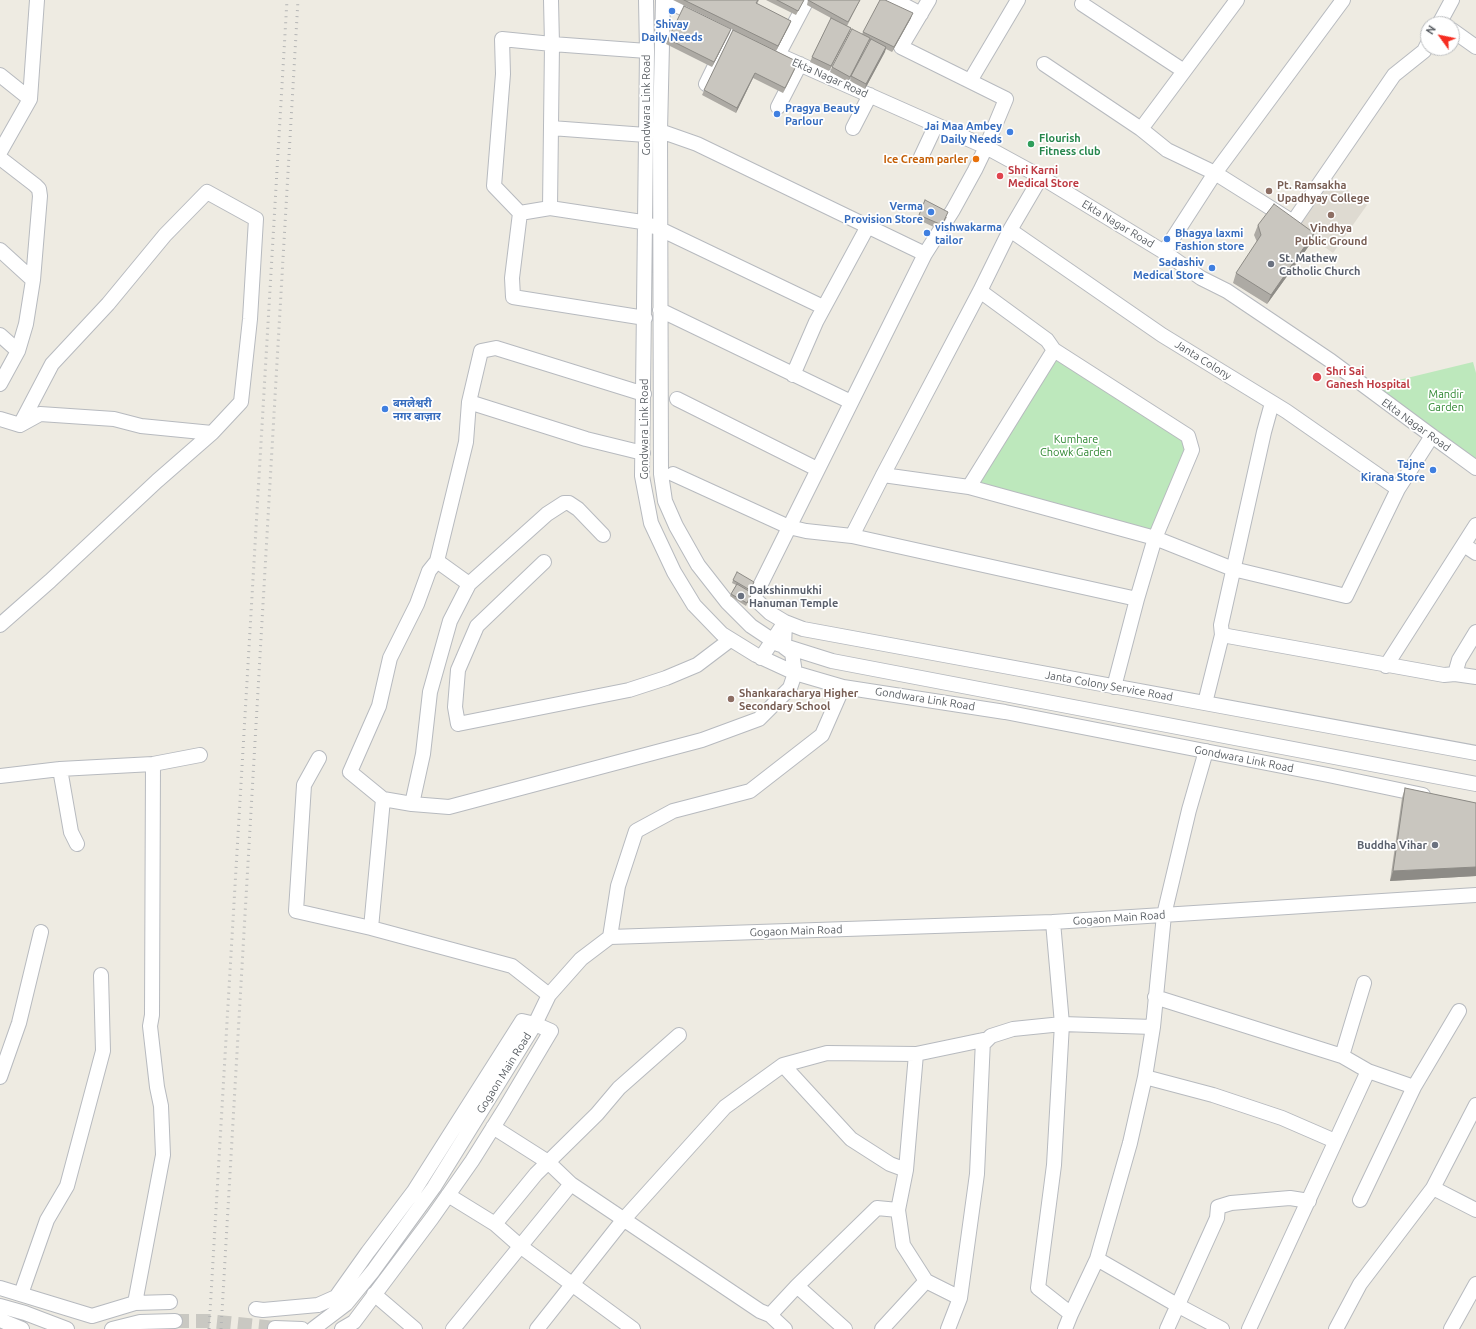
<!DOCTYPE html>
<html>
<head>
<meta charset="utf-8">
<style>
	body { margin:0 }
	#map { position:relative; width:1476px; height:1329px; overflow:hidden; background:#eeebe2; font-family:Ubuntu,sans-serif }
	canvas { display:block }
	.north { position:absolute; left:1420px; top:16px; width:40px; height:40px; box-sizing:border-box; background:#fff; border:1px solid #bdbfc1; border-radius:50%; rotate:303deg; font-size:11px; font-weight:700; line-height:16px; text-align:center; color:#5a5f64 }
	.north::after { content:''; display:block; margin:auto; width:14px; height:18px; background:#f62d21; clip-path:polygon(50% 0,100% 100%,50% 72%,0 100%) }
</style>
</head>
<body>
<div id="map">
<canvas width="1476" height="1329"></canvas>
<div class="north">N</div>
</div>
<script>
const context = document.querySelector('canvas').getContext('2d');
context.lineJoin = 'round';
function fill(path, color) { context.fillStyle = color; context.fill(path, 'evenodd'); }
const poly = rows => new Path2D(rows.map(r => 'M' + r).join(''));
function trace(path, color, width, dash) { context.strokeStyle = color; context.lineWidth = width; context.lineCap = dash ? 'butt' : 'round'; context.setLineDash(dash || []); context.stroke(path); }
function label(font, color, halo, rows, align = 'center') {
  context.font = font + ' Ubuntu,"Noto Sans Devanagari",sans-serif'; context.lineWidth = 3.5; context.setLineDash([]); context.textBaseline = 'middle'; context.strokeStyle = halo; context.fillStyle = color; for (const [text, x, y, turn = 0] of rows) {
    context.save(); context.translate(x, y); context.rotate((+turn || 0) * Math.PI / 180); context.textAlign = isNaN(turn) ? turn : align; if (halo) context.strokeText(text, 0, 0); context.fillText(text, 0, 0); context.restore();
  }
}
const education = poly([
	[1328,175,1367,205,1333,253,1295,226]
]);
const green = poly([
	[1054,350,1188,436,1192,450,1155,538,969,487],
	[1473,362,1476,373,1476,461,1374,386]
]);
const minorTunnel = poly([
	[175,1321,209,1321,275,1328]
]);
const minor = poly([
	[646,0,647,51,642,476,651,523,674,572,694,605,722,634,756,655,795,673,843,687,1005,712,1328,775,1423,795],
	[663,0,660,131,661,474,665,501,676,526,698,565,727,602,751,626,778,644,832,661,1476,784],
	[665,0,750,40],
	[894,0,921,14],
	[1237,0,1141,129,1167,150,1215,173,1293,222,1394,75,1424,51,1428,43],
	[1082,4,1184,71],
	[1439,24,1452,0],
	[1452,30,1476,47],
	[778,55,807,0],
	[781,56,986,147,1041,177,1164,252,1201,278,1227,291,1331,361,1432,436,1476,468],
	[1044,64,1141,129],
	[0,75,30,99],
	[970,81,1018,0],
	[706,84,732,31],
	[778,107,800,64],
	[551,128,646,135],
	[853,128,870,95],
	[660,131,697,144,925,254],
	[0,152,30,99,37,0],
	[921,157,936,125],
	[0,158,35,185,39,189,40,196,33,280,26,324,18,351,0,384],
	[550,208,552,44,647,51],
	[520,213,550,208,642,222,660,229,823,307],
	[520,213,494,186,503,74,502,39,552,44,551,0],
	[520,213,512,278,513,297,645,318],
	[1010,230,1162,335,1286,411,1398,489],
	[0,250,33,280],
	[1164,252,1215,173,1343,0],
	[980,291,1047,340,1054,350,1188,436,1192,450,1155,538,1137,599,1114,687],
	[660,310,851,402],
	[0,335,18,351],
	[793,375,816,322,868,226],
	[677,399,817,469],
	[469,402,466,442,437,561,429,571,417,604,390,658,379,706,350,772,383,799,412,804,449,807,702,740,759,719,790,688,795,673,792,653,784,647,785,622,770,613,754,598,925,254,953,210,975,170,986,147,1006,99,901,47,929,0],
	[0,419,20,425,40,414,114,419,141,426,212,433,241,402,250,319,256,219,207,192,165,235,108,304,52,364,20,425],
	[643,453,586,439,469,402,481,351,496,348,644,394],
	[673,474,789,527,806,531,852,536,1137,599],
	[883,475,969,487,1155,538,1233,569,1346,596,1398,489,1432,436],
	[969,487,1054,350],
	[852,536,883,475,980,291,1010,230,1041,177],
	[1464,545,1476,553],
	[437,561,469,584,547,514,564,503,569,503,578,509,603,535],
	[544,562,477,626,458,670,455,707,458,724,629,690,666,678,697,665,730,640],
	[0,625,50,581,157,481,212,433],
	[1222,635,1444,675,1455,674,1476,677],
	[761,658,785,622,803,629,1476,753],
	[1386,666,1476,525],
	[1455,674,1459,660,1476,632],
	[1205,703,1222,635,1221,625,1264,432,1272,403],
	[319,758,304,785,296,911,371,928,512,966,549,995],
	[60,769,71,832,77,844],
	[0,776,60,769,153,764,200,755],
	[412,804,423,754,430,692,450,621,469,584],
	[1053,922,1062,1024,1054,1165,1038,1288,1071,1314],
	[371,928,383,799],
	[610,937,618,886,636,831,673,811,750,791,822,735,843,687],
	[1155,997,1342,1056,1368,1071,1414,1087],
	[916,1054,906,1170,898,1210,903,1245,926,1281,960,1298],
	[1342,1056,1364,983],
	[783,1065,851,1139,890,1164,906,1170],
	[0,1077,19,1023,41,932],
	[1145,1077,1213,1095,1282,1118,1335,1141],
	[493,1127,548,1162,571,1184,760,1311,770,1315,785,1329],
	[1433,1188,1476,1210],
	[448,1195,495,1224,520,1246,633,1329],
	[1360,1200,1414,1087,1459,1011],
	[495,1224,536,1174,597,1114,619,1088,679,1035],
	[1097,1259,1177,1305,1222,1329],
	[797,1286,877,1208,898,1210],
	[0,1288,92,1316,135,1303,170,1302],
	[21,1294,47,1220,67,1186,103,1051,101,975],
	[374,1294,415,1329],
	[135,1303,163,1155,161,1106,157,1087,150,1026,152,1015,153,764],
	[0,1306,25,1313,67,1329],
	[256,1309,263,1310,318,1305,336,1297,368,1252,414,1191,522,1021,535,1024,551,1031,504,1110,472,1161,432,1218,354,1322,342,1329],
	[770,1315,797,1286,845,1329],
	[0,1320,22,1329],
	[275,1328,302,1329],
	[112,1329,140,1322,175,1321],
	[313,1329,346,1304,373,1271,434,1187,535,1024,549,995,581,959,610,937,1053,922,1476,895],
	[453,1329,571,1184],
	[537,1329,624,1219,725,1107,783,1065,827,1053,916,1054,983,1040,984,1043,991,1036,1013,1029,1062,1024,1153,1027],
	[882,1329,926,1281],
	[948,1329,960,1298,977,1174,983,1040],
	[1065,1329,1071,1314,1097,1259,1130,1143,1145,1077,1153,1027,1164,915,1189,810,1206,751],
	[1167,1329,1217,1218,1218,1207,1231,1203,1290,1198,1309,1201],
	[1249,1329,1368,1071],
	[1336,1329,1360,1284,1433,1188,1476,1105],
	[1451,1329,1476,1284]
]);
const rail = poly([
	[209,1329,287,0],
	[221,1329,298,0]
]);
const wall = poly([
	[673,0,759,0,757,4,791,21,789,26,776,51],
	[766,0,804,0,796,15],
	[808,0,860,0,847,26,851,28,849,33,829,71,810,62,812,57,831,18,807,5],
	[911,18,892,52,886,49,865,89,850,81,851,76,870,41,869,41,848,82,830,72,832,67,862,34,863,32],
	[731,29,729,34,712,67,666,44,668,39],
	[733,30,798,62,783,93,753,78,736,113,702,95],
	[919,215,947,217,940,230,917,219],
	[1258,225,1314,233,1311,243,1267,304,1233,283,1236,273,1257,242,1254,235],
	[733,580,753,585,750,592,752,593,746,606,730,596,736,585,732,583],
	[1405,788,1476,803,1476,876,1390,881,1402,798]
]);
const shadedWall = poly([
	[913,13,911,18,892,52,894,47],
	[791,21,789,26,776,51,778,46],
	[851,28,849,33,829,71,831,66],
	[731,29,729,34,712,67,714,62],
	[870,38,868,43,848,82,850,77],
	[886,47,885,52,865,89,866,84],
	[798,62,796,67,783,93,785,88],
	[755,73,753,78,736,113,737,108],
	[1314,233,1311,243,1267,304,1271,295],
	[1476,867,1476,876,1390,881,1393,871]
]);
const building = poly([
	[684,0,758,0,756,3,791,21,778,46,684,0],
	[777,0,804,0,798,11,777,0],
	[808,0,860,0,848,22,808,0],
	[880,0,885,0,913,13,894,47,863,32,880,0],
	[684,6,731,29,714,62,668,39,684,6],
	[831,18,851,28,831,66,812,57,831,18],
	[852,29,870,38,850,77,832,67,852,29],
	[733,30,798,62,785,88,755,73,737,108,704,90,733,30],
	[871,39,886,47,866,84,851,76,871,39],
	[925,200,948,212,942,225,919,215,925,200],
	[1274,204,1314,233,1271,295,1236,273,1261,235,1258,225,1274,204],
	[737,572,754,582,750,590,733,580,737,572],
	[737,584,752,593,747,603,731,594,737,584],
	[1405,788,1476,803,1476,867,1393,871,1405,788]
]);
const markers = [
	[672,11,4,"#3f7fe0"],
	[777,114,4,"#3f7fe0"],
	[1010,132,4,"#3f7fe0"],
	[1031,144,4,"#2e9e5b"],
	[976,159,4,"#e8710a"],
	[1000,176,4,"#e0444e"],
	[1269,191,4,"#8d6e63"],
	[931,212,4,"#3f7fe0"],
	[1331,215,4,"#8d6e63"],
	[927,233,4,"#3f7fe0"],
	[1167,239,4,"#3f7fe0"],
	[1271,264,4,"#6b7280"],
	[1212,268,4,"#3f7fe0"],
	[1317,377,5,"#e0444e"],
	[385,409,4,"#3f7fe0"],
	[1433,470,4,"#3f7fe0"],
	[741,596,4,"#6b7280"],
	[731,699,4,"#8d6e63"],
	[1435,845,4,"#6b7280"]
];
const shopNames = [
	["Shivay",672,24,"center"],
	["Daily Needs",672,37,"center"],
	["Pragya Beauty",785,108],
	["Parlour",785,121],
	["Jai Maa Ambey",1002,126,"right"],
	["Daily Needs",1002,139,"right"],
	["Verma",923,206,"right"],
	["Provision Store",923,219,"right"],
	["vishwakarma",935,227],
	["tailor",935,240],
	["Bhagya laxmi",1175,233],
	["Fashion store",1175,246],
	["Sadashiv",1204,262,"right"],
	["Medical Store",1204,275,"right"],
	["बमलेश्वरी",393,403],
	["नगर बाज़ार",393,416],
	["Tajne",1425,464,"right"],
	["Kirana Store",1425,477,"right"]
];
const streetNames = [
	["Ekta Nagar Road",830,78,24],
	["Gondwara Link Road",646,105,-90],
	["Ekta Nagar Road",1118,224,31],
	["Janta Colony",1203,360,32],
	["Ekta Nagar Road",1416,425,36],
	["Gondwara Link Road",644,429,-90],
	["Janta Colony Service Road",1109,686,10],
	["Gondwara Link Road",925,699,9],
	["Gondwara Link Road",1244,759,11],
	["Gogaon Main Road",1119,918,-4],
	["Gogaon Main Road",796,931,-2],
	["Gogaon Main Road",504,1073,-58]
];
const leisureNames = [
	["Flourish",1039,138],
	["Fitness club",1039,151]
];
const foodNames = [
	["Ice Cream parler",968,159]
];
const healthNames = [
	["Shri Karni",1008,170],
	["Medical Store",1008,183],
	["Shri Sai",1326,371],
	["Ganesh Hospital",1326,384]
];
const educationNames = [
	["Pt. Ramsakha",1277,185],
	["Upadhyay College",1277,198],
	["Vindhya",1331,228,"center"],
	["Public Ground",1331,241,"center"],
	["Shankaracharya Higher",739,693],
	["Secondary School",739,706]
];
const worshipNames = [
	["St. Mathew",1279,258],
	["Catholic Church",1279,271],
	["Dakshinmukhi",749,590],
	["Hanuman Temple",749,603],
	["Buddha Vihar",1427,845,"right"]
];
const parkNames = [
	["Mandir",1446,394],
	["Garden",1446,407],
	["Kumhare",1076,439],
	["Chowk Garden",1076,452]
];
fill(education, '#dedad1');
fill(green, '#bde8bc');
trace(minorTunnel, '#c9c8c2', 14, [14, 7]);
trace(minor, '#b7babf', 16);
trace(minor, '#fff', 14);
trace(rail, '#b4b5b5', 3, [1, 5]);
fill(wall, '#adaaa4');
fill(shadedWall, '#8d8b86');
fill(building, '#c9c6bf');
trace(building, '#8d8b86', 1);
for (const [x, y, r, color] of markers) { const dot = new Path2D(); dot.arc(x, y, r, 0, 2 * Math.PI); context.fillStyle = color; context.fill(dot); trace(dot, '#fff', 1.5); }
label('bold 11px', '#366cbe', '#fff', shopNames, 'left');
label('11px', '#5a5f64', '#fff', streetNames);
label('bold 11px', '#27864d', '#fff', leisureNames, 'left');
label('bold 11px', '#c56008', '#fff', foodNames, 'right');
label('bold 11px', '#be3a42', '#fff', healthNames, 'left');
label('bold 11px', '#785e54', '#fff', educationNames, 'left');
label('bold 11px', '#5b616d', '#fff', worshipNames, 'left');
label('11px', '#2e8731', '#fff', parkNames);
</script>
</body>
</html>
